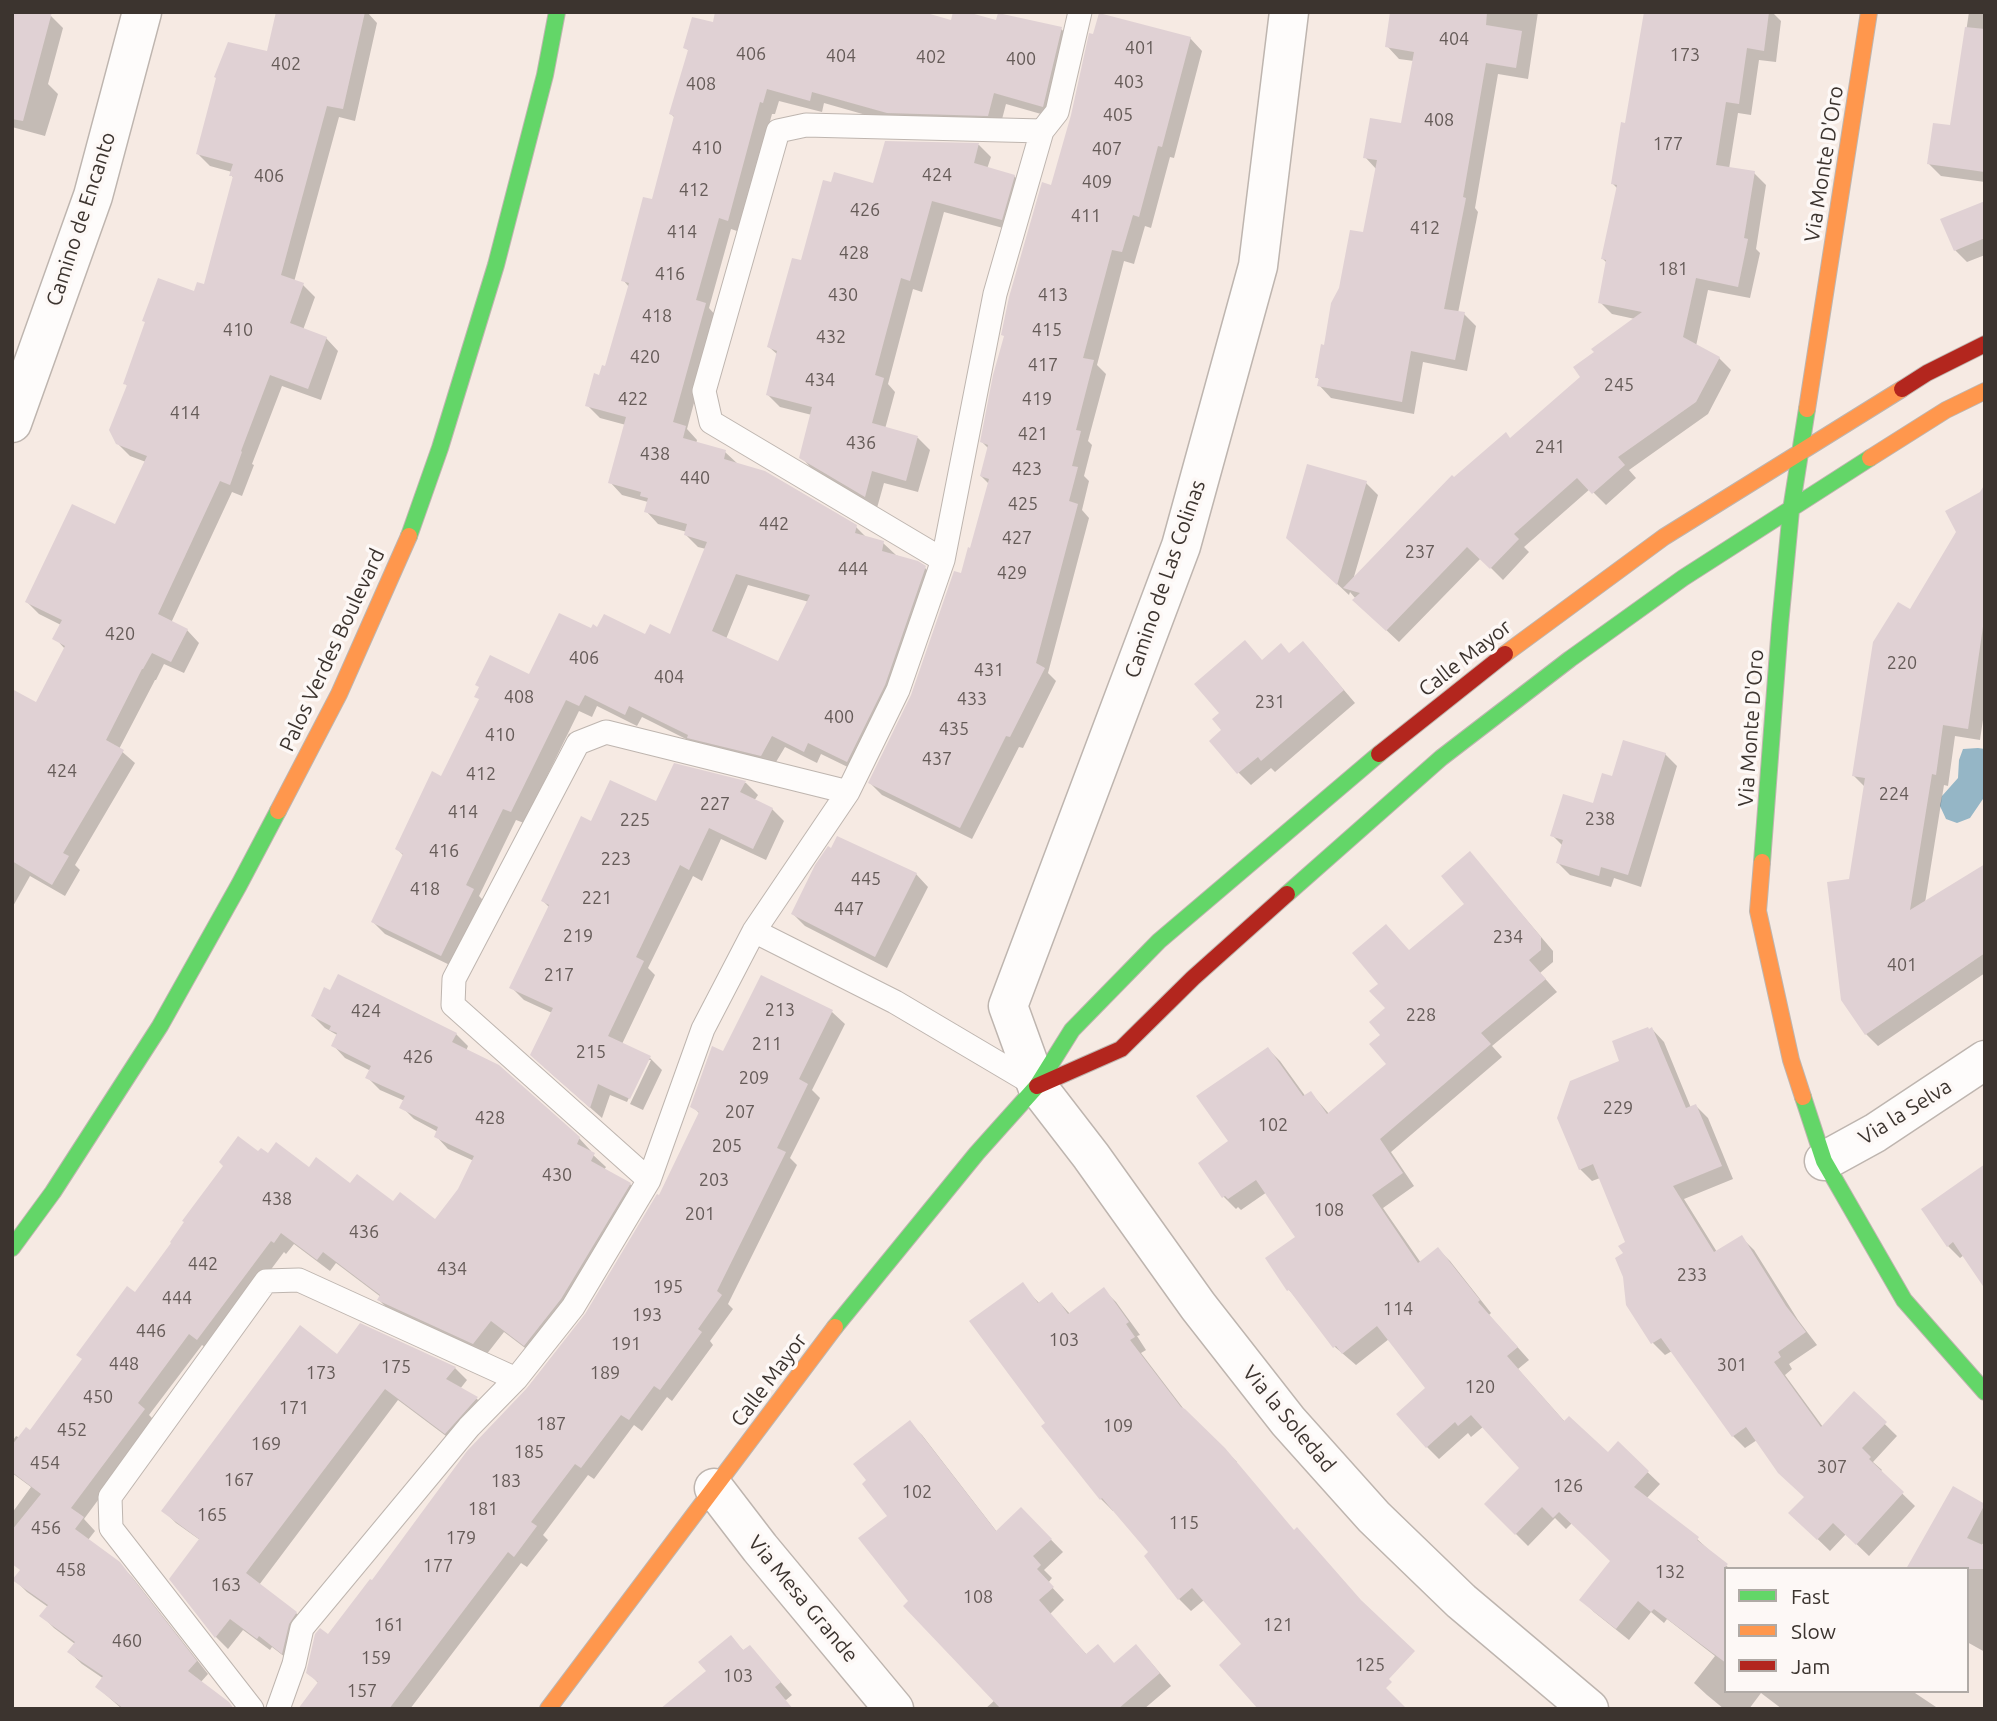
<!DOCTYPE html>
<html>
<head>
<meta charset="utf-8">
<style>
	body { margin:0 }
	#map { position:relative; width:1997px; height:1721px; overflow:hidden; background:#f6eae3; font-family:Ubuntu,sans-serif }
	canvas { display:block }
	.frame { position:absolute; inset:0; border:14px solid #3c342f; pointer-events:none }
	.legend { position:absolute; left:1724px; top:1567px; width:245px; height:126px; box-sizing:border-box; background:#fdf8f6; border:2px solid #b0aaa6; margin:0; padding:9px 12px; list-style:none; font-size:21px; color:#3c342f }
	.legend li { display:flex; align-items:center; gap:14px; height:35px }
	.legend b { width:35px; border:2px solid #b0aaa6 }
</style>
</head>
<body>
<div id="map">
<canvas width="1997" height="1721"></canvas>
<div class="frame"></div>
<ul class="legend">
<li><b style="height:9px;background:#63d668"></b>Fast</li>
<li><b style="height:9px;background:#ff974d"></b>Slow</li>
<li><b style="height:9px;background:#b3261e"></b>Jam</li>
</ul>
</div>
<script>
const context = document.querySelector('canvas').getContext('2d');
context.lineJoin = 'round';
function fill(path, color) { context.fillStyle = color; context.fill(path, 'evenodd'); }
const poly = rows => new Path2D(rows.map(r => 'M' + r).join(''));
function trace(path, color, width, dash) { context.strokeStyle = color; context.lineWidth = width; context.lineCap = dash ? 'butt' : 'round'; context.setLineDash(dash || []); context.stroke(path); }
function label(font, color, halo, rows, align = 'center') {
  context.font = font + ' Ubuntu,sans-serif'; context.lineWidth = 7; context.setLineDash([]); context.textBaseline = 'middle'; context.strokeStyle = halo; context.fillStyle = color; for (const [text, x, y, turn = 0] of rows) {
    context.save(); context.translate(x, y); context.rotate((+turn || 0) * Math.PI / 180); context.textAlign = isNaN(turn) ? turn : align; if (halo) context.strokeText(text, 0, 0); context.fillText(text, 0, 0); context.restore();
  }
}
const water = poly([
	[1978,748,1985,749,1985,796,1970,818,1957,823,1946,819,1940,806,1942,796,1958,778,1959,760,1963,749]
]);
const shadow = poly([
	[12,12,51,16,63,28,48,84,58,94,45,136,12,127],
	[277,12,367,12,377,23,355,121,339,117,294,282,303,285,315,297,303,330,326,338,338,351,321,400,282,386,252,464,254,465,242,496,232,492,171,623,187,630,199,643,184,673,164,664,156,680,155,680,119,749,135,763,75,865,80,870,65,896,30,876,12,908,12,691,37,705,65,649,55,638,61,625,39,614,27,602,116,527,146,462,130,456,117,443,128,387,125,383,195,293,206,287,234,178,231,175,232,172,210,166,198,154,268,53],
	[1392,12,1538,12,1528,79,1498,74,1475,208,1478,212,1458,313,1464,314,1476,326,1467,371,1423,362,1414,414,1331,398,1319,385,1320,380,1317,377,1325,347,1364,234,1377,170,1365,157,1403,125,1414,61,1399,59,1387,46],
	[1645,12,1772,12,1781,21,1776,62,1759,60,1751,115,1738,113,1729,169,1754,173,1766,185,1756,249,1760,253,1750,298,1708,290,1696,346,1719,358,1731,370,1708,414,1629,470,1636,478,1606,505,1590,489,1524,547,1529,552,1503,580,1481,558,1399,642,1367,612,1350,592,1349,595,1301,550,1366,483,1378,495,1353,580,1454,479,1511,440,1582,377,1635,319,1612,314,1600,302,1607,263,1602,258,1618,189,1613,184,1626,125],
	[1969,12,1985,12,1985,182,1941,176,1929,164,1952,127],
	[998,22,1061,29,1074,41,1055,118,1006,104,1000,127,901,125,824,103,822,112,779,101,775,114,772,114,740,232,731,229,709,308,717,317,687,429,697,440,696,444,725,452,739,465,856,527,868,539,883,543,896,555,925,568,937,580,860,773,821,754,817,763,785,747,773,767,696,744,642,717,637,726,597,706,592,717,579,711,524,823,516,820,479,896,485,902,454,967,385,934,373,922,404,856,397,849,442,778,530,676,591,631,646,636,671,636,706,549,698,547,686,535,687,532,658,524,646,511,648,502,622,495,610,482,626,425,600,418,587,405,600,377,606,368,630,288,623,280,653,201,675,118,671,114,689,51,685,47,714,24],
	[748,585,809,602,779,663,726,639],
	[1190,38,1202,51,1174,158,1170,157,1151,228,1145,226,1134,264,1124,261,1097,365,1106,374,1088,441,1092,445,1084,476,1089,481,1082,510,1089,518,1048,673,1056,681,1023,748,1019,747,972,839,882,795,870,783,913,695,972,550,989,484,981,476,989,449,982,442,1053,187],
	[886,143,979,145,991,157,987,169,1014,176,1026,188,1014,231,944,212,922,292,913,289,888,384,895,392,885,429,918,438,930,450,918,492,884,483,877,508,813,470,801,457,812,415,780,407,767,394,778,355,769,347,802,262,874,185],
	[1985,203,1985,255,1967,262,1955,250],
	[1985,491,1985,706,1980,740,1955,736,1948,786,1944,785,1925,903,1985,866,1985,973,1878,1046,1866,1034,1850,881,1865,787,1854,776,1910,612],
	[1290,655,1315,656,1355,703,1275,772,1271,768,1251,785,1238,772,1224,730,1263,662],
	[1665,754,1677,766,1641,887,1614,878,1611,887,1570,875,1558,863,1563,846,1552,835,1594,805,1613,779],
	[675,765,746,783,758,795,754,801,772,809,784,821,766,860,721,839,702,881,693,876,648,968,655,975,622,1044,650,1058,662,1070,643,1110,630,1104,651,1060,647,1060,627,1102,610,1095,602,1118,544,1067,552,1013,524,1000,511,987,549,907,543,901,591,823,657,804],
	[1470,853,1553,951,1553,962,1540,973,1557,992,1492,1046,1502,1057,1391,1152,1414,1186,1383,1208,1421,1263,1438,1249,1450,1261,1491,1313,1489,1315,1529,1360,1518,1369,1565,1422,1608,1455,1618,1444,1660,1484,1646,1499,1697,1539,1730,1569,1726,1569,1726,1691,1912,1691,1939,1709,1782,1709,1761,1693,1749,1709,1724,1709,1707,1695,1694,1683,1715,1656,1667,1619,1664,1623,1651,1612,1629,1640,1594,1612,1582,1600,1612,1561,1572,1523,1566,1529,1555,1518,1528,1546,1486,1504,1521,1468,1484,1426,1471,1437,1468,1433,1439,1459,1427,1447,1428,1388,1389,1339,1356,1365,1335,1347,1299,1301,1289,1290,1267,1259,1298,1238,1267,1192,1241,1210,1238,1207,1236,1209,1223,1196,1230,1141,1268,1049,1280,1061,1306,1097,1311,1093,1330,1115,1388,1064,1383,1035,1387,1009,1410,951,1467,904],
	[916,874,928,887,887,968,805,926,793,914],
	[762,977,832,1012,845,1024,812,1090,820,1098,790,1158,797,1165,728,1304,733,1309,710,1341,713,1345,672,1401,667,1397,642,1431,634,1425,594,1479,588,1475,543,1535,548,1540,527,1567,521,1563,410,1709,301,1709,319,1684,308,1672,328,1637,586,1315,659,1197,700,1114,692,1106,724,1053],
	[313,1016,456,1034,468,1046,466,1051,579,1138,591,1151,591,1153,606,1167,604,1170,630,1184,642,1196,537,1357,504,1332,486,1355,391,1312,379,1300,381,1297,336,1263,330,1271,294,1244,286,1254,284,1252,210,1351,202,1345,149,1415,156,1422,84,1519,95,1531,88,1540,119,1564,132,1577,208,1674,200,1683,232,1709,122,1709,97,1687,104,1679,82,1664,69,1652,75,1644,54,1628,42,1616,48,1607,27,1592,15,1580,22,1570,12,1557,12,1513,31,1487,12,1473,12,1442,16,1436,20,1438,31,1433,136,1294,258,1154,309,1169,436,1221,460,1190,474,1161,448,1149,436,1136,438,1132,414,1119,402,1107,405,1101,380,1090,367,1077,371,1071,345,1058,333,1045,337,1035,325,1028],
	[1652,1029,1664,1042,1691,1108,1696,1106,1708,1118,1733,1179,1684,1199,1717,1252,1742,1238,1754,1250,1798,1320,1817,1345,1789,1364,1792,1369,1785,1375,1823,1427,1854,1394,1897,1436,1873,1462,1882,1470,1880,1472,1915,1506,1869,1556,1846,1534,1830,1551,1803,1525,1806,1497,1757,1440,1745,1448,1733,1436,1672,1351,1665,1355,1653,1343,1628,1304,1625,1254,1627,1242,1600,1178,1592,1181,1580,1169,1622,1062],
	[1985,1166,1964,1255,1960,1258,1948,1246],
	[1022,1285,1040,1304,1052,1294,1070,1314,1104,1290,1116,1302,1140,1335,1137,1336,1146,1350,1141,1353,1186,1412,1237,1462,1243,1644,1204,1600,1191,1611,1179,1599,1151,1552,1114,1510,1113,1511,1101,1499,1043,1426,1047,1423],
	[338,1356,455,1368,467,1380,460,1389,477,1399,489,1411,458,1445,398,1400,259,1585,296,1613,308,1625,294,1664,272,1647,270,1650,243,1630,228,1649,216,1637,171,1579,200,1540,176,1523,164,1511],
	[909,1423,922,1435,997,1532,1021,1509,1063,1552,1044,1570,1052,1578,1048,1583,1064,1600,1050,1614,1087,1655,1115,1664,1148,1659,1171,1686,1144,1709,985,1709,995,1700,910,1602,889,1516],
	[1953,1488,1985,1506,1985,1540,1981,1547,1985,1549,1985,1652,1967,1642,1967,1569],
	[731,1638,744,1651,750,1647,792,1695,786,1700,708,1671]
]);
const building = poly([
	[12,12,52,12,23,121,12,119],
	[276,12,365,12,343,109,327,106,281,275,304,283,290,323,327,337,308,389,270,375,241,451,242,452,230,485,220,481,158,614,188,629,171,662,152,653,143,669,142,669,106,740,124,750,63,853,69,856,52,885,12,861,12,689,36,702,65,646,52,639,62,620,25,602,72,504,115,524,147,456,116,444,109,430,127,385,123,384,145,322,142,321,158,278,194,291,197,282,204,284,233,176,229,176,233,164,196,154,216,78,214,77,228,42,267,51],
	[715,12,923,12,951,20,953,12,967,12,996,20,998,13,1062,27,1043,107,994,93,988,116,887,113,812,92,810,101,767,89,763,103,760,102,728,221,719,218,696,300,706,303,673,422,686,426,683,438,726,450,724,459,765,471,857,525,855,533,884,541,882,551,918,561,926,566,885,685,847,762,808,743,804,752,772,736,761,756,687,738,688,735,629,706,625,715,585,695,579,706,566,700,511,812,503,809,466,885,474,889,441,956,371,922,403,854,395,849,432,771,441,776,479,699,474,697,479,687,475,685,490,655,529,674,559,613,591,628,593,624,597,627,604,614,645,634,650,624,670,634,707,542,684,535,687,524,644,512,648,498,640,496,641,492,608,483,626,417,585,406,594,373,599,375,602,365,605,366,629,283,621,281,643,197,652,199,674,116,669,114,688,50,683,48,692,17,713,22],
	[736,574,810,595,778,661,712,631],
	[1390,12,1487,12,1486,25,1522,31,1516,68,1486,63,1463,197,1466,198,1444,309,1465,312,1455,360,1411,351,1402,402,1317,386,1319,378,1315,378,1321,344,1324,345,1331,303,1339,288,1350,230,1363,232,1377,160,1363,158,1370,118,1401,123,1414,52,1385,47],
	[1644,12,1769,12,1764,51,1747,48,1739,104,1726,102,1716,165,1755,171,1744,238,1748,239,1738,287,1696,278,1683,337,1720,357,1696,402,1618,457,1625,465,1592,494,1577,478,1514,534,1519,539,1490,569,1467,547,1386,631,1352,600,1360,593,1343,588,1452,475,1454,477,1506,432,1510,438,1580,377,1573,367,1594,352,1591,349,1642,312,1598,303,1606,260,1601,259,1617,185,1611,184,1621,122,1625,123],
	[1099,13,1191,37,1162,147,1158,146,1139,217,1133,215,1122,252,1112,250,1083,358,1094,360,1076,430,1081,431,1072,466,1078,467,1069,501,1078,504,1036,663,1045,668,1010,737,1006,736,960,828,868,783,911,695,954,571,961,573,968,547,970,548,989,479,980,476,988,445,980,442,993,375,1004,336,1001,335,1009,297,1042,182,1051,185,1071,115,1089,33,1093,34],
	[1965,27,1985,29,1985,172,1927,164,1933,123,1950,125],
	[885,141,979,143,974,163,1015,175,1002,220,932,201,910,281,901,278,884,341,875,375,884,378,872,423,918,436,906,481,872,471,865,497,799,458,812,407,766,395,777,351,767,347,792,258,801,260,823,180,831,182,834,172,873,183],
	[1985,201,1985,238,1954,251,1940,219],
	[1307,464,1367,481,1337,585,1286,538],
	[1985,484,1985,613,1968,729,1943,725,1936,775,1932,774,1910,910,1985,864,1985,953,1865,1035,1841,1000,1827,882,1849,879,1865,778,1852,776,1873,642,1898,602,1910,609,1956,532,1945,511,1980,492],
	[1245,640,1262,660,1281,643,1289,653,1303,641,1344,690,1261,761,1258,757,1237,774,1209,741,1221,730,1212,719,1219,713,1194,684],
	[1623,740,1666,753,1628,875,1601,867,1599,876,1556,863,1563,840,1550,836,1563,794,1593,803,1602,773,1612,776],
	[674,763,746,781,740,792,773,808,753,849,709,828,689,870,680,865,636,957,644,961,608,1036,651,1056,630,1099,598,1084,590,1108,530,1055,553,1008,509,988,549,905,541,901,581,816,591,821,610,780,656,801],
	[837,836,917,873,875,957,791,914,815,865,828,846,831,848],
	[1470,851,1541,937,1541,950,1529,960,1546,979,1481,1033,1491,1044,1380,1139,1403,1173,1372,1195,1418,1263,1438,1247,1480,1300,1478,1302,1518,1347,1507,1356,1564,1421,1569,1416,1608,1452,1618,1441,1649,1471,1634,1487,1699,1537,1697,1540,1728,1564,1725,1567,1726,1663,1654,1609,1651,1612,1638,1601,1616,1629,1579,1600,1610,1561,1559,1512,1553,1518,1542,1507,1515,1535,1484,1504,1519,1468,1471,1415,1458,1426,1455,1422,1426,1448,1396,1414,1425,1388,1377,1326,1342,1354,1336,1346,1333,1348,1289,1290,1287,1291,1265,1258,1295,1237,1256,1180,1228,1199,1225,1196,1222,1198,1198,1163,1228,1141,1196,1096,1268,1047,1303,1096,1311,1091,1327,1114,1386,1064,1369,1044,1380,1035,1369,1022,1385,1008,1369,991,1378,984,1352,953,1386,924,1409,950,1464,904,1441,876],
	[338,974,457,1033,452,1042,499,1065,580,1137,577,1144,595,1153,591,1161,631,1183,561,1299,524,1346,491,1321,473,1344,377,1300,380,1295,323,1252,317,1260,281,1233,274,1243,271,1241,197,1340,189,1334,138,1403,145,1409,71,1508,84,1517,75,1529,120,1562,197,1661,188,1671,229,1702,234,1709,124,1709,95,1687,103,1676,67,1652,75,1642,39,1616,48,1605,12,1580,20,1570,12,1564,12,1530,41,1494,12,1472,12,1445,26,1427,30,1430,82,1359,76,1355,127,1286,135,1292,171,1243,170,1242,184,1222,182,1221,223,1166,219,1162,238,1136,258,1151,261,1148,268,1153,276,1142,309,1167,316,1157,350,1183,357,1174,393,1201,400,1192,435,1219,458,1189,474,1156,434,1137,438,1127,399,1108,405,1096,365,1078,371,1066,331,1046,337,1033,329,1030,331,1026,311,1016,324,987,330,990],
	[761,975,833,1010,799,1079,808,1084,777,1148,786,1152,717,1291,722,1295,698,1329,702,1332,660,1390,654,1386,629,1420,621,1415,581,1468,575,1464,531,1522,537,1526,514,1557,508,1552,389,1709,298,1709,318,1682,306,1673,315,1634,320,1628,328,1634,370,1579,372,1580,467,1451,527,1388,585,1314,657,1194,659,1195,699,1112,690,1107,712,1046,723,1051],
	[1648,1027,1649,1029,1652,1027,1686,1108,1696,1104,1722,1166,1673,1186,1714,1252,1742,1235,1786,1306,1806,1332,1778,1352,1781,1357,1774,1362,1821,1427,1854,1391,1887,1422,1862,1448,1871,1457,1869,1459,1904,1492,1856,1545,1833,1523,1817,1540,1788,1513,1804,1497,1778,1473,1746,1427,1732,1437,1661,1338,1651,1344,1626,1305,1623,1277,1615,1258,1623,1253,1618,1246,1625,1242,1593,1164,1579,1170,1557,1118,1570,1081,1619,1061,1612,1041],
	[1985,1164,1985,1289,1953,1242,1947,1247,1921,1209],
	[1023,1282,1038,1303,1052,1292,1068,1314,1104,1287,1129,1322,1126,1324,1135,1337,1130,1340,1181,1407,1185,1409,1225,1448,1294,1530,1297,1527,1361,1600,1415,1651,1389,1679,1392,1682,1386,1688,1407,1709,1258,1709,1219,1665,1241,1644,1192,1588,1178,1600,1144,1556,1148,1552,1102,1498,1100,1500,1041,1426,1045,1423,969,1321],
	[360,1323,456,1367,446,1379,478,1397,445,1434,385,1389,246,1573,297,1612,289,1624,282,1654,259,1636,257,1639,230,1619,215,1638,169,1579,199,1539,161,1511,300,1325,337,1354],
	[910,1420,996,1531,1021,1507,1052,1539,1033,1556,1041,1565,1037,1569,1054,1587,1039,1600,1086,1654,1098,1644,1114,1663,1136,1644,1160,1673,1118,1709,1001,1709,903,1606,908,1601,858,1538,887,1516,862,1484,866,1480,853,1464],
	[1953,1486,1985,1504,1967,1538,1985,1546,1985,1569,1906,1569],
	[731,1635,743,1650,750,1645,781,1682,775,1687,793,1709,660,1709,706,1671,698,1662]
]);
const lane = poly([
	[943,560,711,422,704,391,778,131,806,125,1042,131],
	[754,931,895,1002,1037,1086],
	[649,1180,453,1005,454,979,578,743,606,732,848,792],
	[252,1709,111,1528,110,1497,266,1281,299,1280,516,1379],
	[278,1709,294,1664,302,1628,469,1427,516,1379,573,1307,649,1180,703,1029,754,931,848,792,898,690,943,560,995,294,1042,131,1057,112,1080,12]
]);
const street = poly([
	[1289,12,1258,266,1181,546,1008,1006,1037,1086,1091,1156,1198,1306,1288,1421,1374,1517,1461,1601,1589,1709],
	[12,423,93,196,142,12],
	[1824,1161,1875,1133,1985,1060],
	[714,1488,760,1548,894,1709]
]);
const fast = poly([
	[409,536,440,448,496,265,545,75,557,12],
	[1762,862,1780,625,1791,510,1807,409],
	[1287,894,1441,758,1570,659,1683,578,1870,458],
	[1803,1097,1824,1161,1904,1300,1985,1392],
	[12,1248,53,1192,160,1026,239,885,278,811],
	[835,1327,977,1153,1037,1086,1072,1030,1159,941,1379,754]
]);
const slow = poly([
	[1807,409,1869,12],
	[1870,458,1946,410,1985,391],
	[1505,654,1664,537,1902,389],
	[278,811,339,694,409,536],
	[1762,862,1758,911,1791,1060,1803,1097],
	[548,1709,835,1327]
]);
const jam = poly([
	[1902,389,1927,373,1985,344],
	[1379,754,1505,654],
	[1037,1086,1121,1049,1193,978,1287,894]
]);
const numberNames = [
	["404",1454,39],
	["401",1140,48],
	["406",751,54],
	["173",1685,55],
	["404",841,56],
	["402",931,57],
	["400",1021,59],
	["402",286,64],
	["403",1129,82],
	["408",701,84],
	["405",1118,115],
	["408",1439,120],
	["177",1668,144],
	["410",707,148],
	["407",1107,149],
	["424",937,175],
	["406",269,176],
	["409",1097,182],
	["412",694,190],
	["426",865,210],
	["411",1086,216],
	["412",1425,228],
	["414",682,232],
	["428",854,253],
	["181",1673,269],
	["416",670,274],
	["430",843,295],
	["413",1053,295],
	["418",657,316],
	["410",238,330],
	["415",1047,330],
	["432",831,337],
	["420",645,357],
	["417",1043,365],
	["434",820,380],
	["245",1619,385],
	["422",633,399],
	["419",1037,399],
	["414",185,413],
	["421",1033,434],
	["436",861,443],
	["241",1550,447],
	["438",655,454],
	["423",1027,469],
	["440",695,478],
	["425",1023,504],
	["442",774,524],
	["427",1017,538],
	["237",1420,552],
	["444",853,569],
	["429",1012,573],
	["420",120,634],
	["406",584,658],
	["220",1902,663],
	["431",989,670],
	["404",669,677],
	["408",519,697],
	["433",972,699],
	["231",1270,702],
	["400",839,717],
	["435",954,729],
	["410",500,735],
	["437",937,759],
	["424",62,771],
	["412",481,774],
	["224",1894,794],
	["227",715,804],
	["414",463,812],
	["238",1600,819],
	["225",635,820],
	["416",444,851],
	["223",616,859],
	["445",866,879],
	["418",425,889],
	["221",597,898],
	["447",849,909],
	["219",578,936],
	["234",1508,937],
	["401",1902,965],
	["217",559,975],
	["213",780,1010],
	["424",366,1011],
	["228",1421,1015],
	["211",767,1044],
	["215",591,1052],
	["426",418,1057],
	["209",754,1078],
	["229",1618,1108],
	["207",740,1112],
	["428",490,1118],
	["102",1273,1125],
	["205",727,1146],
	["430",557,1175],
	["203",714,1180],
	["438",277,1199],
	["108",1329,1210],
	["201",700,1214],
	["436",364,1232],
	["442",203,1264],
	["434",452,1269],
	["233",1692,1275],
	["195",668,1287],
	["444",177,1298],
	["114",1398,1309],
	["193",647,1315],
	["446",151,1331],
	["103",1064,1340],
	["191",626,1344],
	["448",124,1364],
	["301",1732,1365],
	["175",396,1367],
	["173",321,1373],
	["189",605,1373],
	["120",1480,1387],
	["450",98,1397],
	["171",294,1408],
	["187",551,1424],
	["109",1118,1426],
	["452",72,1430],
	["169",266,1444],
	["185",529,1452],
	["454",45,1463],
	["307",1832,1467],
	["167",239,1480],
	["183",506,1481],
	["126",1568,1486],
	["102",917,1492],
	["181",483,1509],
	["165",212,1515],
	["115",1184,1523],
	["456",46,1528],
	["179",461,1538],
	["177",438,1566],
	["458",71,1570],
	["132",1670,1572],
	["163",226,1585],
	["108",978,1597],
	["161",389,1625],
	["121",1278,1625],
	["460",127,1641],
	["159",376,1658],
	["125",1370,1665],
	["103",738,1676],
	["157",362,1691]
];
const streetNames = [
	["Via Monte D'Oro",1824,164,-81],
	["Camino de Encanto",81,219,-72],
	["Camino de Las Colinas",1165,579,-71],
	["Palos Verdes Boulevard",332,650,-65],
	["Calle Mayor",1465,658,-38],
	["Via Monte D'Oro",1751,728,-86],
	["Via la Selva",1905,1112,-32],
	["Calle Mayor",769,1380,-53],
	["Via la Soledad",1289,1419,50],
	["Via Mesa Grande",803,1599,50]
];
fill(water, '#95b6c6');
fill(shadow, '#0003');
fill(building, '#e0d1d4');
trace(lane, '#beb5af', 25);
trace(street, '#beb5af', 41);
trace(fast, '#beb5af', 18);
trace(slow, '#beb5af', 18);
trace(jam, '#beb5af', 18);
trace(lane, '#fefcfb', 23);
trace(street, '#fefcfb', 38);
trace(fast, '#63d668', 16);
trace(slow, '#ff974d', 16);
trace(jam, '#b3261e', 16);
label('18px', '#655b58', null, numberNames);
label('21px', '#3c342f', '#fdf8f6', streetNames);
</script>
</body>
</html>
